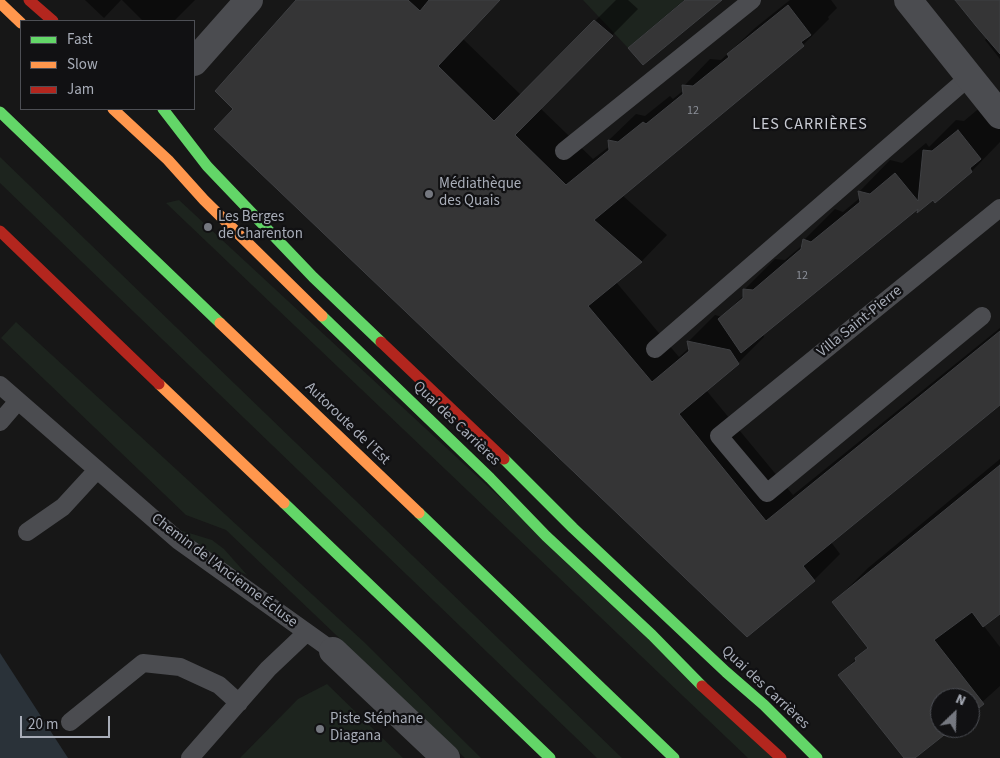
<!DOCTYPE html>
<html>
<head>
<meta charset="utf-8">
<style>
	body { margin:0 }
	#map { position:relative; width:1000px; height:758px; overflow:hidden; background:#171717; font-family:"Source Sans 3",sans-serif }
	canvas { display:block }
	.legend { position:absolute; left:20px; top:20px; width:175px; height:90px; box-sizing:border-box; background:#111113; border:1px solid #4d4f55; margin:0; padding:6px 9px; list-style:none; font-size:15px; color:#a8adb8 }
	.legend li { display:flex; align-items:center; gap:10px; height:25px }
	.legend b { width:25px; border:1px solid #4d4f55 }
	.north { position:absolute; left:930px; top:688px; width:50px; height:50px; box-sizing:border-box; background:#111113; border:1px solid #4d4f55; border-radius:50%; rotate:24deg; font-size:14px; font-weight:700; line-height:20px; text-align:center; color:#a8adb8 }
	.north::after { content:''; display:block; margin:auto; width:18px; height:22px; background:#757880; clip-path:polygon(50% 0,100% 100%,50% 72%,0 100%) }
	.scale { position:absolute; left:20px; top:716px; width:90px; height:22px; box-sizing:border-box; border:2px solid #a8adb8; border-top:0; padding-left:6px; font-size:15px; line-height:18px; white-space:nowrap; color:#a8adb8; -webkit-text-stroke:4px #111113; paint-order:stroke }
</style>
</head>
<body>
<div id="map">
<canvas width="1000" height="758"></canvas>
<ul class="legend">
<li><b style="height:6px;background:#63d668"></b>Fast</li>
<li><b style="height:6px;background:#ff974d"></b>Slow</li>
<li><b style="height:6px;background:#b3261e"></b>Jam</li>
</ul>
<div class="north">N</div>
<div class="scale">20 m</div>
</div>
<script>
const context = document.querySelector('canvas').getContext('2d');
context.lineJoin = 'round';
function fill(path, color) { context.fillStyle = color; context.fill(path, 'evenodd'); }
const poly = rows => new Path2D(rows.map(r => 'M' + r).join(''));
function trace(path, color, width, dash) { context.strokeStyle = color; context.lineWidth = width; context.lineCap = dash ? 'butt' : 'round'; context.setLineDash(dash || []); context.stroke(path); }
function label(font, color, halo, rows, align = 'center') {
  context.font = font + ' "Source Sans 3",sans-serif'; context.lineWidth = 4.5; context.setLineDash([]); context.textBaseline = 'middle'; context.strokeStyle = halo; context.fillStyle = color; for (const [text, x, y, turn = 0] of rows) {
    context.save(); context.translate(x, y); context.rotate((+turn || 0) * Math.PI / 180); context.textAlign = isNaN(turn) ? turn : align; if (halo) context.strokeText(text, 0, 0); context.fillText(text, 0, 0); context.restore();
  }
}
const green = poly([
	[583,0,685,0,628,48],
	[0,157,622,758,597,758,0,183],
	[179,200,781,758,748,758,166,203],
	[16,322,364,642,481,758,465,758,226,530,186,515,1,338],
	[176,529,212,540,224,549,247,575,221,563],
	[327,684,403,758,240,758,298,699]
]);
const water = poly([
	[0,653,68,758,0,758]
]);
const shadow = poly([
	[85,0,121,0,104,18],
	[122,0,195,0,174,21,143,21],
	[297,0,500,0,463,39,521,95,616,0,628,0,638,9,540,108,593,159,610,146,609,140,636,114,645,116,670,96,673,99,684,90,684,86,710,59,721,60,755,28,790,0,831,0,837,8,828,17,829,19,803,45,622,195,667,235,641,262,616,282,679,357,689,348,688,342,715,315,722,317,744,295,744,290,775,259,785,260,804,244,804,240,835,209,843,212,861,197,860,191,890,160,902,163,926,143,929,147,956,120,964,121,989,100,1000,114,1000,142,972,171,935,201,933,198,919,206,763,334,764,337,738,363,706,390,793,495,1000,328,1000,403,831,542,840,554,814,580,235,109],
	[684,0,720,0,630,48,643,35],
	[957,0,1000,0,1000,59,985,40,987,38],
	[1000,459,1000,612,983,625,1000,647,1000,686,970,713,970,698,940,698,940,728,951,728,913,758,905,758,840,675,869,646,834,602,868,568]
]);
const building = poly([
	[296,0,408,0,420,11,429,0,500,0,438,66,494,121,594,20,613,36,515,135,566,185,609,150,608,140,618,142,643,122,646,124,683,94,682,85,693,86,729,57,727,54,788,5,811,35,801,42,804,46,594,220,642,262,588,306,652,382,689,351,687,341,730,350,739,364,679,414,766,521,1000,331,1000,405,803,566,815,581,747,637,214,129,233,109,215,91,296,0],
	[685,0,722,0,643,65,628,48,685,0],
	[955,0,1000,0,1000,54,976,26,955,0],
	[958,130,981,159,970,168,972,172,935,203,933,200,917,213,918,209,741,353,718,319,743,298,743,289,753,290,801,249,803,239,811,242,860,202,858,191,870,194,895,173,918,201,923,150,932,151,958,130],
	[1000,465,1000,614,983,627,972,612,934,640,984,704,970,715,970,698,940,698,940,728,953,728,915,758,904,758,838,675,856,661,855,658,868,648,832,602,1000,465]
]);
const lane = poly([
	[564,151,752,0],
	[982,316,767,493,719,436,1000,208],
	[655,349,969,77],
	[0,385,179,541,333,651],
	[0,422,18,401],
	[27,532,63,507,97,470],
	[70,722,143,663,180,667,219,685,239,703],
	[190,758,268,669,306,633]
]);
const street = poly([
	[908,0,1000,115],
	[194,62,249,0],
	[333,651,446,758]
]);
const fast = poly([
	[163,109,207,166,313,277,381,342],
	[0,112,220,323],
	[322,316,490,478,546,536,652,635,702,686],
	[504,459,573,528,726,672,764,705,817,758],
	[284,503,550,758],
	[419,513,674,758]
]);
const slow = poly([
	[0,3,21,23],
	[113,109,168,160,204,200,322,316],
	[220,323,419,513],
	[159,384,284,503]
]);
const jam = poly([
	[29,0,53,21],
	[0,231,159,384],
	[381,342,504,459],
	[702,686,781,758]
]);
const markers = [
	[429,194,5,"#757880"],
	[208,227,5,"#757880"],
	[320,729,5,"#757880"]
];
const numberNames = [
	["12",693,111],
	["12",802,276]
];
const poiNames = [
	["Médiathèque",439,185],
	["des Quais",439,202],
	["Les Berges",218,218],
	["de Charenton",218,235],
	["Piste Stéphane",330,720],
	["Diagana",330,737]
];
const streetNames = [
	["Villa Saint-Pierre",860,322,-39],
	["Autoroute de l’Est",347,424,44],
	["Quai des Carrières",456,424,44],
	["Chemin de l'Ancienne Écluse",224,571,37],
	["Quai des Carrières",765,688,43]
];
const neighbourhoodNames = [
	["LES CARRIÈRES",810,125]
];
fill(green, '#1d241e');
fill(water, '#2a3239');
fill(shadow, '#0007');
fill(building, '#353536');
trace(building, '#3f4043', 1);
trace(lane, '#4b4c50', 18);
trace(street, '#4b4c50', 28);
trace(fast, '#63d668', 11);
trace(slow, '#ff974d', 11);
trace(jam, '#b3261e', 11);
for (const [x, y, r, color] of markers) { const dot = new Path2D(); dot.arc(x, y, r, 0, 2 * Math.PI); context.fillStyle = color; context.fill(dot); trace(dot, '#111113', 2); }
label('12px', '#8b8f98', null, numberNames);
label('15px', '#a8adb8', '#111113', poiNames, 'left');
label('15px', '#a8adb8', '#111113', streetNames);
context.letterSpacing = '1px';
label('16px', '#c9ccd4', '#111113', neighbourhoodNames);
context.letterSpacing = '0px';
</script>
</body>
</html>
